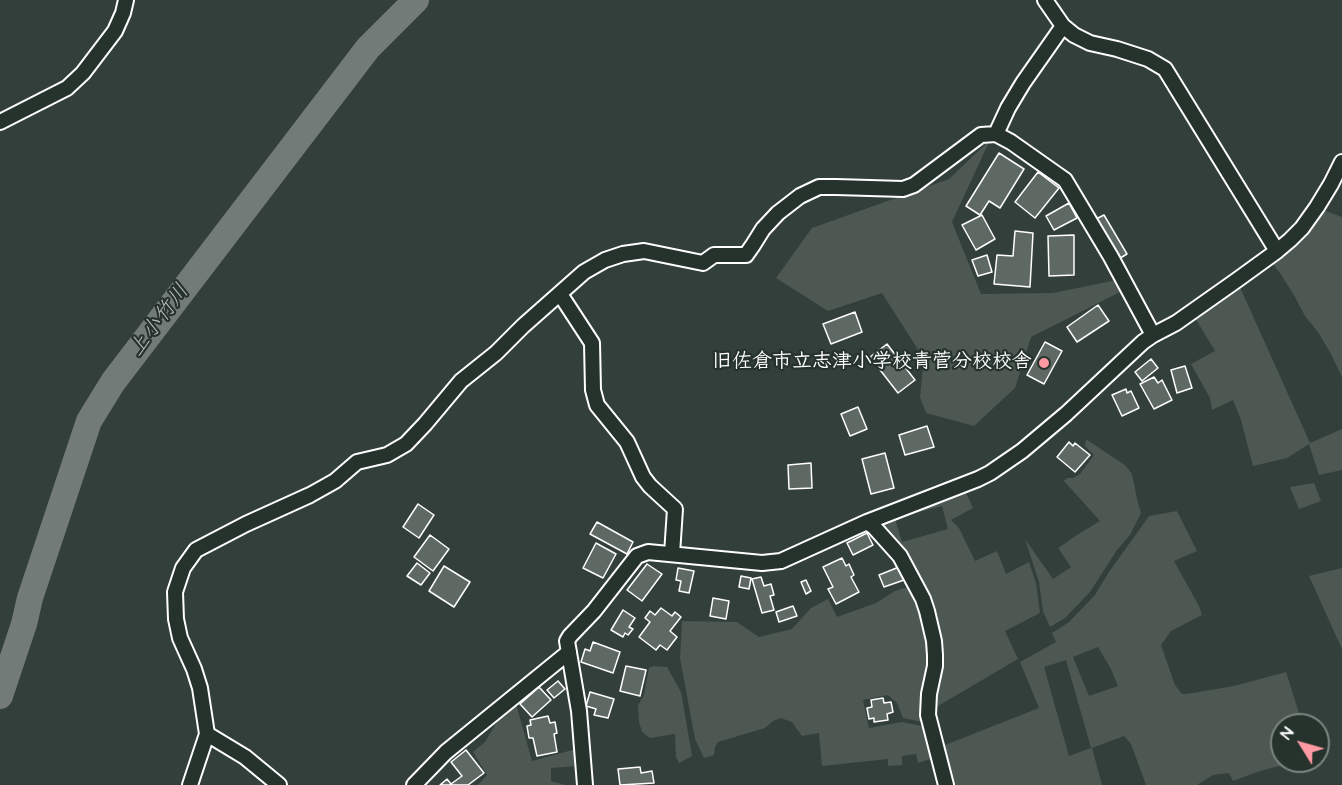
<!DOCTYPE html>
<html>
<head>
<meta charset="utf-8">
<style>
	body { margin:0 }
	#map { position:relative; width:1342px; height:785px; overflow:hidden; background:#333f3a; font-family:"Architects Daughter",sans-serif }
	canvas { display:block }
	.north { position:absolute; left:1270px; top:713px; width:60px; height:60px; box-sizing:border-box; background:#26332d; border:2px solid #7d8581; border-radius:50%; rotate:307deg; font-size:16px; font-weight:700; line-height:24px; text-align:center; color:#fff }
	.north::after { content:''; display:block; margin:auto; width:21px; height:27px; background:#ff9aa2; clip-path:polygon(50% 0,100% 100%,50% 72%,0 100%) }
</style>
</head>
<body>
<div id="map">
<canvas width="1342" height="785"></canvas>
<div class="north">N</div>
</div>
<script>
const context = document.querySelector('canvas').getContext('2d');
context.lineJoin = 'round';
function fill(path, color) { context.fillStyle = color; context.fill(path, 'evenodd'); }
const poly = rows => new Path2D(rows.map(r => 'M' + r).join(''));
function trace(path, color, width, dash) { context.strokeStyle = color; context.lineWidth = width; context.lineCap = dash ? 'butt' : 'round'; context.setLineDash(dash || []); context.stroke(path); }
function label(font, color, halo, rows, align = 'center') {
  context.font = font + ' "Architects Daughter","Klee One",sans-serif'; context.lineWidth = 4.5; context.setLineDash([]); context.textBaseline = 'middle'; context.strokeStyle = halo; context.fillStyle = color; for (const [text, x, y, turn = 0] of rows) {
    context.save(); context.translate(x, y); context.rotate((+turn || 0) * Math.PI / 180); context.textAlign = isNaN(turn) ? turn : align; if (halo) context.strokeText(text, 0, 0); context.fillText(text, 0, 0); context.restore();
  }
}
const green = poly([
	[990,140,952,222,981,294,1053,293,1117,280,1120,292,1031,337,1015,388,974,426,926,413,920,397,924,359,882,293,828,311,776,278,812,228,949,179],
	[1323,210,1342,217,1342,377,1331,354,1318,332,1305,316,1295,297,1280,273,1272,263,1284,255,1297,241],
	[1239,285,1310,443,1342,429,1342,470,1319,475,1309,444,1287,458,1253,466,1241,420,1233,400,1212,410,1210,398,1191,364,1215,351,1194,316],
	[1086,439,1126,466,1132,474,1138,503,1141,513,1130,535,1117,550,1090,592,1065,618,1050,627,1043,611,1039,582,1025,539,1053,579,1071,567,1058,548,1080,533,1100,521,1064,481,1067,478,1073,478,1080,474,1094,455,1085,446],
	[1314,483,1321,501,1299,509,1290,487],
	[965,491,973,508,951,520,959,528,975,561,997,551,1006,574,1029,562,1036,583,1040,613,1005,631,1018,659,933,709,937,641,878,523,895,519,902,542,948,529,942,506,904,516,910,512],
	[1177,511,1197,551,1174,561,1199,606,1202,615,1171,631,1161,645,1175,685,1182,694,1187,694,1234,686,1286,672,1299,713,1306,725,1282,725,1282,761,1298,761,1260,771,1233,781,1229,773,1213,775,1197,785,1146,785,1131,744,1124,736,1092,748,1102,785,951,785,940,747,1039,708,1020,662,1056,642,1052,633,1069,622,1095,595,1109,572,1149,516],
	[1098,647,1111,669,1118,686,1089,696,1073,657],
	[1066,660,1091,748,1069,756,1044,667],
	[1342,568,1342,649,1309,576],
	[911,586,929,629,927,723,903,718,897,703,888,695,863,700,869,728,902,722,927,727,934,758,918,763,916,754,902,756,902,765,888,766,888,759,822,766,819,733,802,736,792,722,781,718,773,721,765,728,718,742,715,747,714,755,704,758,695,739,680,658,682,621,737,622,759,637,792,629,811,608,828,599,837,617,876,603,895,591],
	[653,666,667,667,681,692,692,756,679,763,676,757,675,734,650,738,642,732,639,722,638,705,644,695,649,668],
	[516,704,532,761,576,749,577,766,551,768,551,781,565,785,478,785,487,775,473,752,485,742,498,720]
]);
const river = poly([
	[0,696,24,624,30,598,89,421,113,382,368,48,416,0]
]);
const building = poly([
	[999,153,1024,169,1000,208,989,201,980,215,966,206,999,153],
	[1038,172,1059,188,1035,218,1015,202,1038,172],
	[1069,203,1077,218,1054,230,1046,216,1069,203],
	[982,215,995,239,976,250,962,225,982,215],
	[1104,215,1127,254,1117,260,1094,220,1104,215],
	[1015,231,1033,233,1030,287,994,284,997,255,1013,256,1015,231],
	[1074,235,1074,275,1049,276,1048,236,1074,235],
	[987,255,992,272,978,276,972,260,987,255],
	[1098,305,1109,321,1077,342,1067,327,1098,305],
	[855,312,862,332,831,344,823,324,855,312],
	[1045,342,1062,351,1044,384,1027,375,1045,342],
	[887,344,915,380,898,393,870,357,887,344],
	[1151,359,1158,368,1142,381,1135,372,1151,359],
	[1185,366,1192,388,1177,393,1171,370,1185,366],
	[1154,377,1158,383,1162,380,1172,400,1154,409,1140,384,1154,377],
	[1126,389,1127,393,1131,391,1139,408,1122,416,1112,395,1126,389],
	[858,407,867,429,850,436,841,414,858,407],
	[927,426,934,447,905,455,899,435,927,426],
	[1069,442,1073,446,1075,443,1090,455,1075,472,1057,457,1069,442],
	[885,453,894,488,871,494,862,459,885,453],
	[811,463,812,488,789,489,788,465,811,463],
	[418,504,434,515,419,538,403,527,418,504],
	[597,522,633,542,627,554,590,534,597,522],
	[867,533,873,545,853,555,847,543,867,533],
	[430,535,449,549,433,571,414,557,430,535],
	[596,543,616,554,603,578,583,568,596,543],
	[842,558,846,566,849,564,854,575,851,577,859,592,836,604,828,589,833,587,823,567,842,558],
	[417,563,430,573,421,585,407,576,417,563],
	[647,564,662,574,642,601,627,590,647,564],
	[444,566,470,582,454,607,429,591,444,566],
	[899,567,904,580,884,587,879,575,899,567],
	[678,568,694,571,689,593,679,591,681,581,676,580,678,568],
	[741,576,751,578,749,589,739,587,741,576],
	[761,577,764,586,771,584,774,595,770,596,774,610,762,613,752,579,761,577],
	[806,580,811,591,806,594,801,582,806,580],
	[713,598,729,601,726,619,710,616,713,598],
	[793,606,797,616,779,622,776,612,793,606],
	[661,608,672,616,675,612,681,617,670,631,677,637,667,650,660,645,656,650,639,637,650,622,645,618,650,611,655,615,661,608],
	[623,610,635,618,629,627,633,629,628,635,625,633,623,637,611,630,623,610],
	[593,642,620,652,613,673,581,662,585,649,590,651,593,642],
	[626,666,646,670,640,696,620,691,626,666],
	[558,681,565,689,554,698,547,690,558,681],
	[539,687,551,700,532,717,520,704,539,687],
	[590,692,614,699,608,718,594,715,596,709,586,706,590,692],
	[883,698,884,703,891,702,893,712,887,714,888,720,874,722,874,718,869,719,867,708,872,707,871,700,883,698],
	[548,716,550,723,555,722,557,733,554,734,557,752,537,756,533,738,529,738,527,726,531,725,530,720,548,716],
	[466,750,484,773,468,785,440,785,447,779,451,784,462,776,451,762,466,750],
	[640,767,641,773,652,771,654,783,620,785,618,769,640,767]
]);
const minor = poly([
	[1045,0,1063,26,1074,35,1090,43,1117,49,1148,59,1165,69,1277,251],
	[0,122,67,88,83,73,115,31,123,13,126,0],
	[996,134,1008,108,1023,83,1063,26],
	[560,294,592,343,593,390,597,405,627,442,643,477,650,486,675,509,672,554],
	[867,522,874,527,900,556,923,599,927,611,934,641,935,655,935,666,929,694,928,715,946,785],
	[207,734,245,757,279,785],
	[190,785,207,734,200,688,194,669,180,638,176,619,175,592,183,568,196,550,246,524,310,495,335,481,357,462,387,455,406,444,425,424,461,381,496,353,523,326,584,272,605,260,623,254,644,251,703,263,714,255,746,255,753,245,763,229,778,213,800,196,819,187,836,187,903,189,914,185,981,135,996,134,1011,142,1065,180,1111,257,1153,335],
	[414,785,446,752,569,652],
	[585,785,579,711,567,641,570,636,594,611,637,556,648,552,762,563,781,561,867,522,978,479,990,473,1022,451,1066,414,1143,342,1153,335,1176,323,1237,280,1277,251,1290,240,1302,228,1317,207,1331,184,1342,162]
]);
const markers = [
	[1044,363,6,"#ff9aa2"]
];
const poiNames = [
	["旧佐倉市立志津小学校青菅分校校舎",1032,363]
];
const waterNames = [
	["上小竹川",160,321,-53]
];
fill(green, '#4d5853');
trace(river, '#737b78', 26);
fill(building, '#5f6964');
trace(building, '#fff', 1.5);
trace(minor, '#fff', 18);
trace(minor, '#26332d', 14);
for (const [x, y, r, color] of markers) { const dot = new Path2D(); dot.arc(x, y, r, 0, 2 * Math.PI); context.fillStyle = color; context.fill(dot); trace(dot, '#26332d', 2); }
label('bold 20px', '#fff', '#26332d', poiNames, 'right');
label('italic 21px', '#b9bdbc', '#26332d', waterNames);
</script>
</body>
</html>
